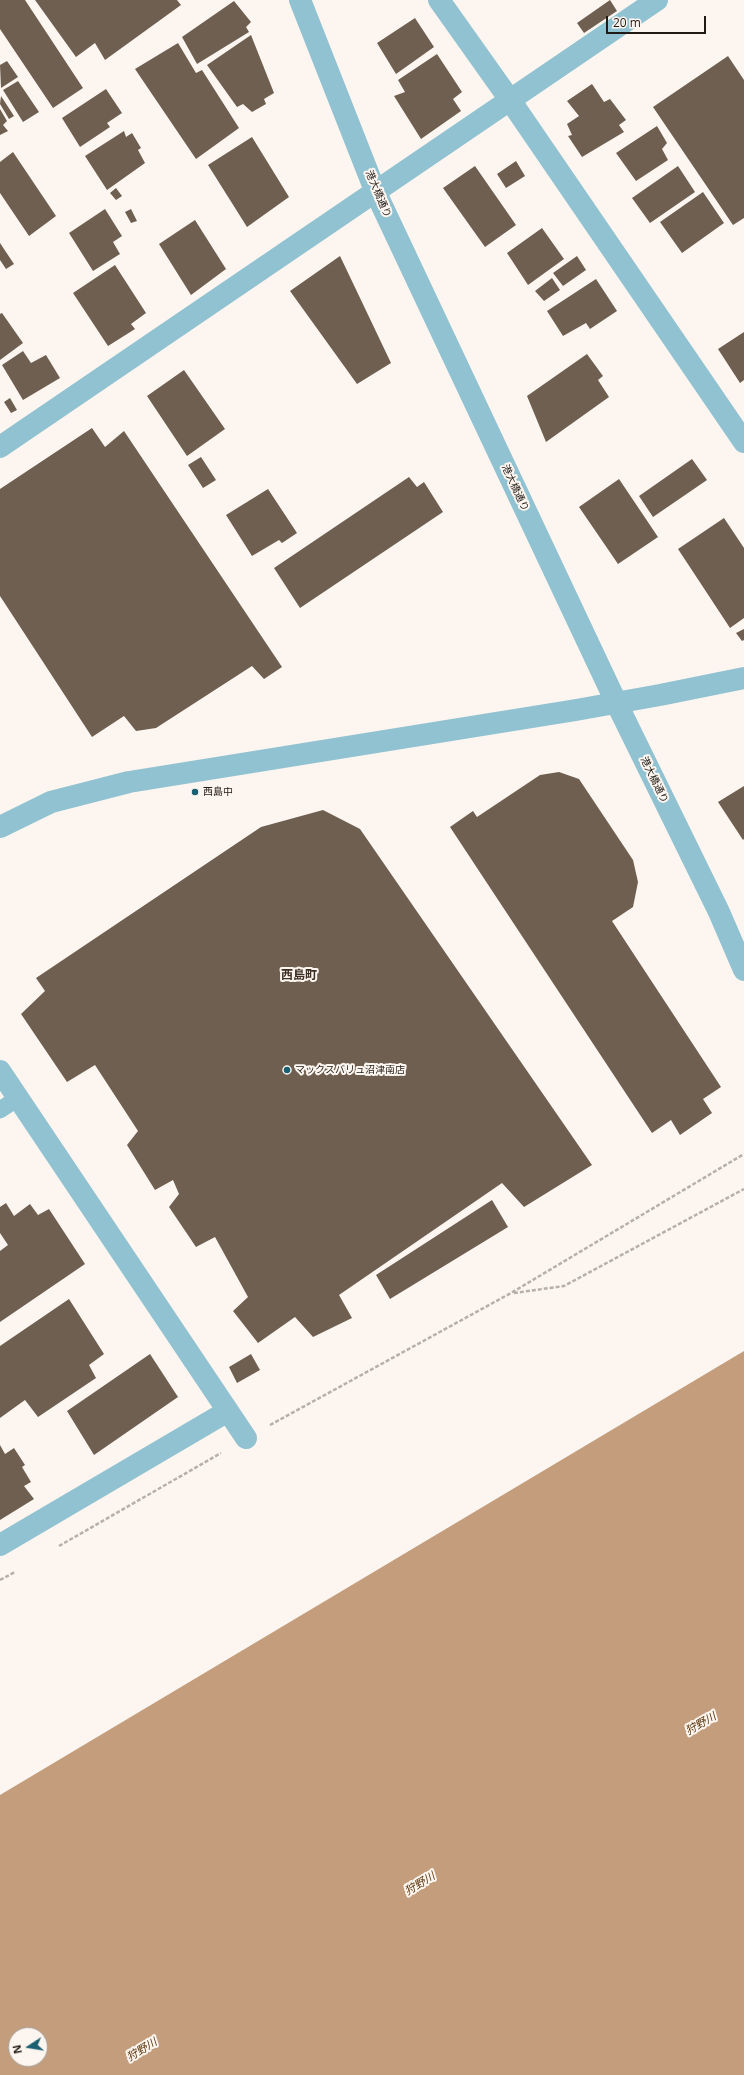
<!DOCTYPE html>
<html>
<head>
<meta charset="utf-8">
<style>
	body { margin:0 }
	#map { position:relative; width:744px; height:2075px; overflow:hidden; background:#fdf6f0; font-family:"Open Sans",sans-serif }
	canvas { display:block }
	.north { position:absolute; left:8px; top:2027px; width:40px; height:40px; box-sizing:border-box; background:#fdf6f0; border:1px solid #a59e98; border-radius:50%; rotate:258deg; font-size:11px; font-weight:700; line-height:16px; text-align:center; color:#201a14 }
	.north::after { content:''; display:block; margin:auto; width:14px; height:18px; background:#1b6072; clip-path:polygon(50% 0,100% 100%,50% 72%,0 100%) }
	.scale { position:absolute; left:606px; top:16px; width:100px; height:18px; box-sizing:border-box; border:2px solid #201a14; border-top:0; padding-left:5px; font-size:12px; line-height:14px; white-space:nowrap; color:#201a14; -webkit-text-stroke:3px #fdf6f0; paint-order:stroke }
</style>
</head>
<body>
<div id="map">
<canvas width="744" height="2075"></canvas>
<div class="north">N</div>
<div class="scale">20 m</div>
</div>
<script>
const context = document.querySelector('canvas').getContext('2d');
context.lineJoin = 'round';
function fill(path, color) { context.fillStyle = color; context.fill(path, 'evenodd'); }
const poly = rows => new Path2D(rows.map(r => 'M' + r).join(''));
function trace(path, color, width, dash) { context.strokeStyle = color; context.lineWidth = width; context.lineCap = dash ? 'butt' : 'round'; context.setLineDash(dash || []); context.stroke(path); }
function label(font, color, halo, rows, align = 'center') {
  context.font = font + ' "Open Sans","Noto Sans JP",sans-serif'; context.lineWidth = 4; context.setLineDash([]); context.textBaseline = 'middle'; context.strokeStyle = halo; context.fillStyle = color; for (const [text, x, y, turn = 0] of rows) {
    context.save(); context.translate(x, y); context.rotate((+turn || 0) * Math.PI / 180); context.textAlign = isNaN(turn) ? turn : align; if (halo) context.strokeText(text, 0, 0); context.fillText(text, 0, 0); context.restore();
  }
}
const water = poly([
	[744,1351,744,2075,0,2075,0,1795],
	[16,2035,40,2035,40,2059,16,2059]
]);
const building = poly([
	[0,0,25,0,83,88,53,108,0,29],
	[35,0,177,0,181,5,105,60,95,43,76,57],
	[610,0,617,11,584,33,577,23],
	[234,1,251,22,246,27,249,32,197,64,182,37],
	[415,18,434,47,396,74,377,43],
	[251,35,274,93,264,99,266,104,252,112,243,104,237,107,207,65],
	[178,43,196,73,202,70,239,128,196,159,135,69],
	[437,54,462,92,453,99,461,111,421,139,394,96,405,92,398,80],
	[728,56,744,80,744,218,733,225,653,107],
	[7,61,18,77,1,88,0,65],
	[18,81,39,112,23,122,3,90],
	[592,84,604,102,610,99,626,120,619,125,624,132,582,157,568,136,572,135,567,124,579,116,567,101],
	[106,89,122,113,107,123,110,127,80,147,62,118],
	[1,96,14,116,9,119,0,104],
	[0,109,7,121,3,125,8,131,0,135],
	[657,126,667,143,662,149,668,160,636,181,616,153],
	[124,131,126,137,132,133,141,148,138,150,145,163,107,190,85,156],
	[252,137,289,197,247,227,208,165],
	[13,152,56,216,29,236,0,193,0,162],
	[516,161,525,176,506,188,497,174],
	[475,166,516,225,485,247,443,188],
	[678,166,695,192,650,223,632,198],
	[116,188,122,196,116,200,110,193],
	[703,192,724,223,682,253,660,222],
	[105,209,122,236,113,242,120,254,93,271,69,233],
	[131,209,137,221,131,223,125,212],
	[195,220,226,269,191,295,159,244],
	[542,228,564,259,528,285,507,253],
	[0,243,14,264,6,269,0,260],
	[340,256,391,363,357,384,290,291],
	[577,256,586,270,563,286,553,273],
	[115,265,146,313,131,324,135,329,108,346,73,293],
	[552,278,560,290,544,301,535,291],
	[596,279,617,311,590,329,586,323,563,336,547,311],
	[2,313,23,343,0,360,0,314],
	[744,332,744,380,740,383,718,349],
	[23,351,31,363,46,355,60,378,23,400,2,365],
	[587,354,603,376,598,380,609,397,546,442,527,396],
	[184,370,225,429,187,456,147,396],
	[10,398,17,410,11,413,4,402],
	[92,428,105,447,124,431,282,667,264,679,252,666,156,728,136,731,124,716,92,737,0,596,0,489],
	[201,457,216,480,203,488,188,465],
	[692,459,707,480,653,517,639,496],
	[409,477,417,487,424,482,443,512,300,608,274,568],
	[619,479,658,537,618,564,579,507],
	[268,489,297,533,282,543,279,540,252,556,226,515],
	[724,518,744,548,744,618,730,628,678,549],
	[744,629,744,640,742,641,736,633],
	[559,772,579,779,633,860,638,882,633,907,612,921,721,1087,703,1099,712,1113,680,1135,671,1120,652,1133,450,827,473,811,477,817,540,775],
	[744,786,744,839,743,840,718,802],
	[323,810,360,829,592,1165,524,1207,502,1183,339,1295,352,1318,313,1337,295,1317,258,1343,233,1311,248,1297,215,1237,196,1247,169,1207,179,1194,173,1180,155,1190,127,1145,138,1131,95,1065,67,1082,21,1014,45,991,36,978,261,827],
	[492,1200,508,1227,390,1299,376,1275],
	[6,1203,14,1216,30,1204,38,1215,49,1209,85,1264,0,1322,0,1251,8,1245,0,1233,0,1207],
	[69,1299,104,1354,89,1365,96,1378,38,1417,25,1400,0,1418,0,1346],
	[150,1354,178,1397,94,1455,67,1411],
	[251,1354,260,1370,237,1383,229,1367],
	[0,1445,5,1454,14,1448,25,1465,22,1467,31,1482,24,1486,34,1499,0,1520]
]);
const path = poly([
	[514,1293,564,1286,744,1189],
	[270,1425,511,1293,744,1154],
	[59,1546,221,1453],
	[0,1580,15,1572]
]);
const service = poly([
	[0,1110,18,1098]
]);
const minor = poly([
	[439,0,510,100],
	[0,447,657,0],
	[0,1071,246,1438],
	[0,1545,228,1411]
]);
const tertiary = poly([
	[300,0,376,193,616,702,719,912,744,970],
	[510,100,744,442],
	[0,827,51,802,129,782,576,710,660,695,744,678]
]);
const markers = [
	[195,792,4,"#1b6072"],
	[287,1070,4,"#1b6072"]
];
const streetNames = [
	["港大橋通り",378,194,67],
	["港大橋通り",515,488,65],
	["港大橋通り",654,780,64]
];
const poiNames = [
	["西島中",203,792],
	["マックスバリュ沼津南店",295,1070]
];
const waterNames = [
	["狩野川",701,1724,-30],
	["狩野川",420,1884,-31],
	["狩野川",142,2050,-31]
];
const quarterNames = [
	["西島町",299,976]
];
fill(water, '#c39d7c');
fill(building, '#6e5f51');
trace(path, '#b6b0aa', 2.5, [4, 2]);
trace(service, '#91c2d1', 17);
trace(minor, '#91c2d1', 22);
trace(tertiary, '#91c2d1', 22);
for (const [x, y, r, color] of markers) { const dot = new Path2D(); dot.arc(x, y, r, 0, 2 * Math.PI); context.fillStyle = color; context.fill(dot); trace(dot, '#fdf6f0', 1.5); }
label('10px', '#201a14', '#fdf6f0', streetNames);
label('10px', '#201a14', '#fdf6f0', poiNames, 'left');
label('italic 11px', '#5b350c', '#fdf6f0', waterNames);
label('bold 12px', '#3d2f23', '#fdf6f0', quarterNames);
</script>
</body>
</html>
